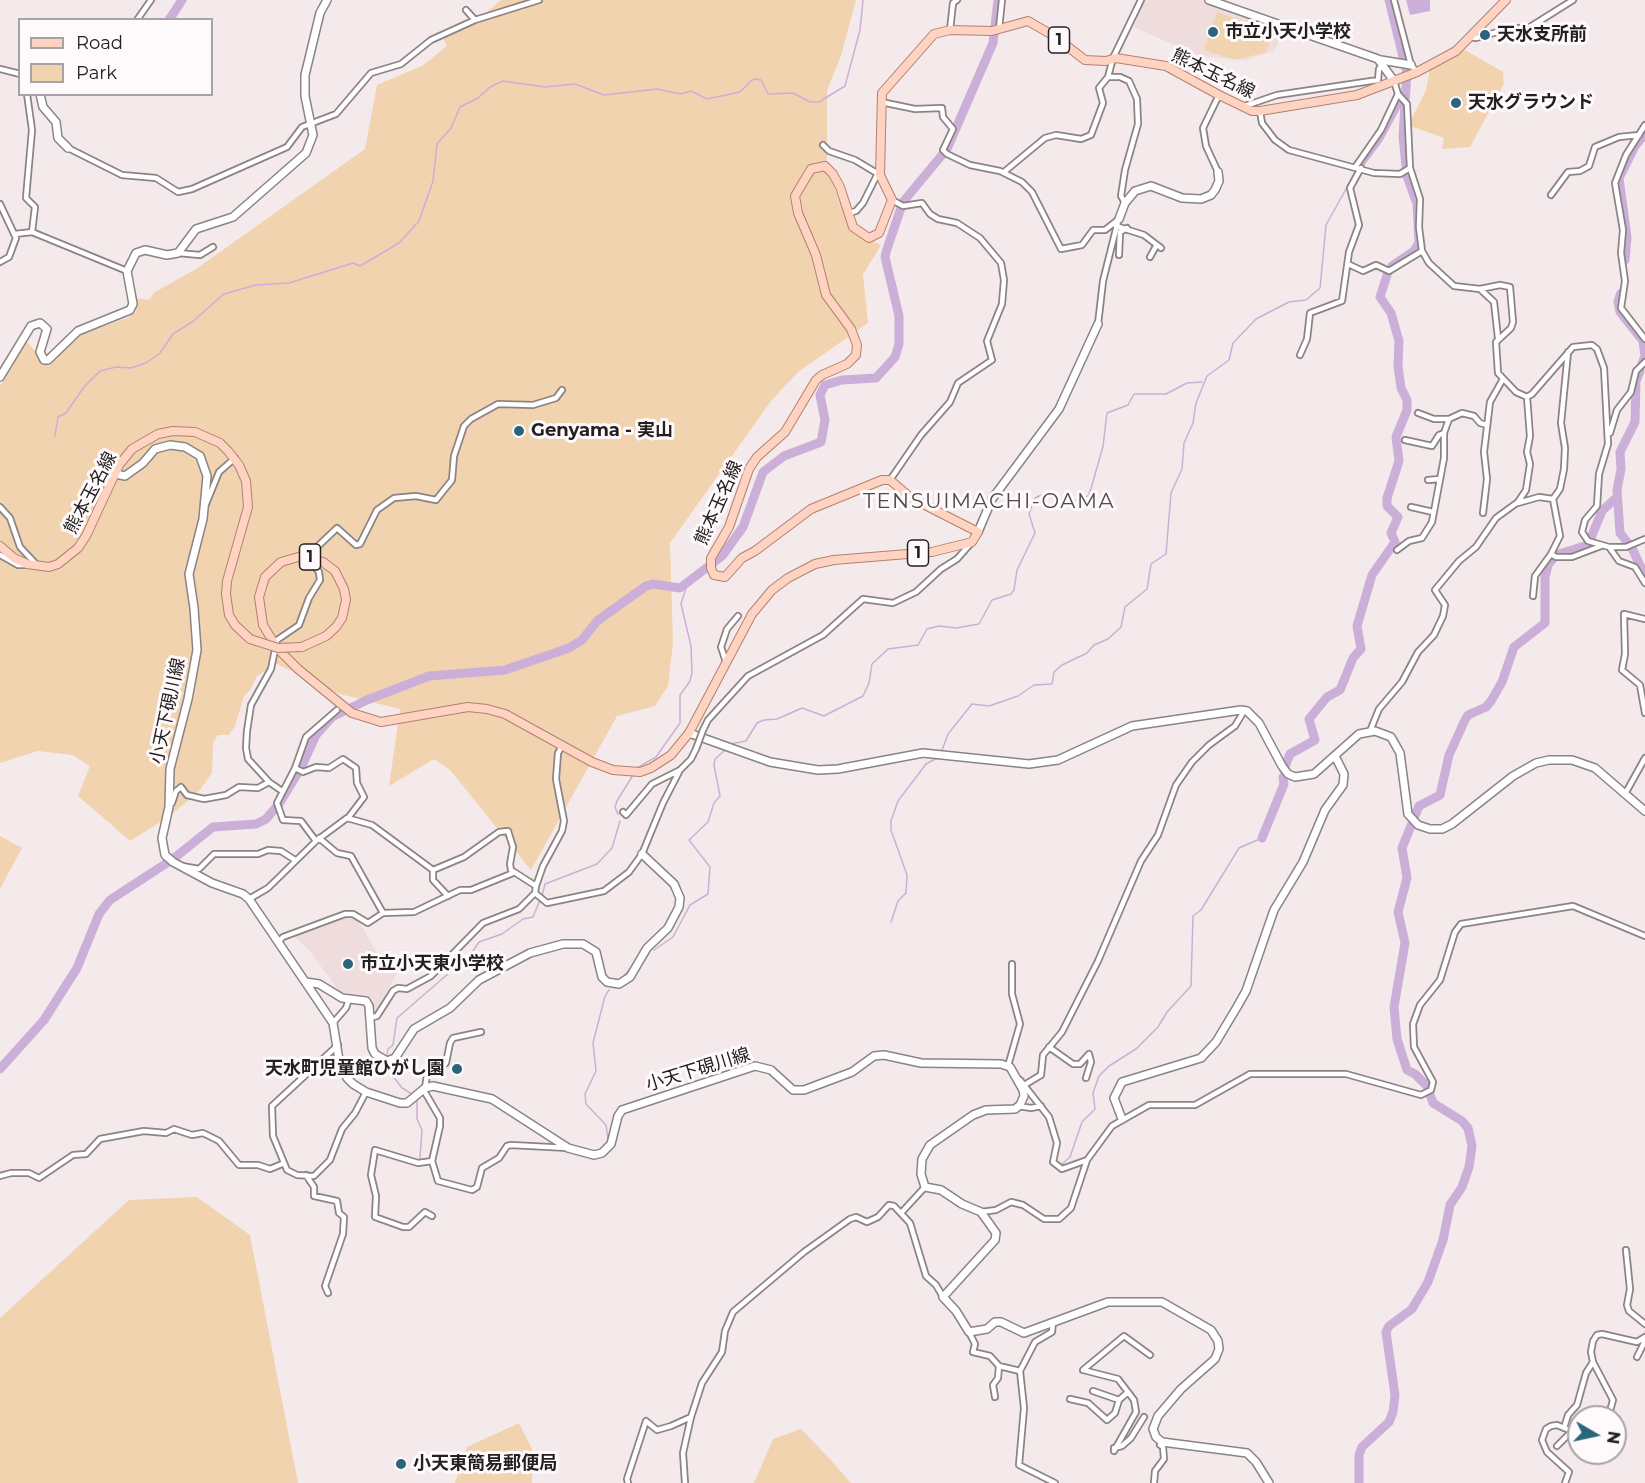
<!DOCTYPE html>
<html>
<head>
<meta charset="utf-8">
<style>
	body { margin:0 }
	#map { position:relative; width:1645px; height:1483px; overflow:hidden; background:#f5eaeb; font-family:Montserrat,sans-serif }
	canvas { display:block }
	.legend { position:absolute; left:18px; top:18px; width:195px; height:78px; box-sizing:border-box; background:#fef9fa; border:2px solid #a7a2a3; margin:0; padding:8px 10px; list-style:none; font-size:18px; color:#242020 }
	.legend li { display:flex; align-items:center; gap:12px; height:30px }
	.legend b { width:30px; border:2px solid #a7a2a3 }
	.north { position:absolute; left:1567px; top:1405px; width:60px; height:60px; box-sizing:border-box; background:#fef9fa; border:2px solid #a7a2a3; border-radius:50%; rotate:99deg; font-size:16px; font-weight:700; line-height:24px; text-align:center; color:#242020 }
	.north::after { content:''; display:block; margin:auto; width:21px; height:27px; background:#29657d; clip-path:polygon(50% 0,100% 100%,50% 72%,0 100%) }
</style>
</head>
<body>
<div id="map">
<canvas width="1645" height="1483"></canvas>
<ul class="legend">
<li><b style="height:8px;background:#ffd3c2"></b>Road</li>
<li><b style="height:16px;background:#f1d3b0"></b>Park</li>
</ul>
<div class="north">N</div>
</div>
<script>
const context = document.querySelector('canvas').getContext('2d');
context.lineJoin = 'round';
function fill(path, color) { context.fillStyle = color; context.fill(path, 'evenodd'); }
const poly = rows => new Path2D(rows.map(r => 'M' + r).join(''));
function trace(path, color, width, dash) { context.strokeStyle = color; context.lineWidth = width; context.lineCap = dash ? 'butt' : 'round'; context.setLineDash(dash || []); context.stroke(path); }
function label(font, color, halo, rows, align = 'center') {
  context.font = font + ' Montserrat,"Noto Sans JP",sans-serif'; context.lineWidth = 6; context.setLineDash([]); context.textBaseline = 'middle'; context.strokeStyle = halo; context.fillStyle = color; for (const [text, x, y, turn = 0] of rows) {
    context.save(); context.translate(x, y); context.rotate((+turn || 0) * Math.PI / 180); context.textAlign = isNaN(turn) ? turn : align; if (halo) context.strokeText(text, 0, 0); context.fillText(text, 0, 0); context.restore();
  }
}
const built = poly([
	[1143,0,1202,0,1281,30,1280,40,1274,51,1246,60,1199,56,1134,27],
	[349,916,359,921,386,969,397,973,374,1015,372,1000,367,995,340,992,308,949,295,937]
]);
const green = poly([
	[501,0,856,0,840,59,827,90,827,160,838,199,851,231,881,245,863,275,868,323,798,372,771,401,670,543,673,643,668,686,655,706,617,716,531,870,450,770,434,759,389,786,400,709,340,694,277,664,257,676,250,690,244,696,235,726,229,735,218,735,213,743,212,773,200,790,170,816,130,841,78,796,90,766,72,755,38,751,0,763,0,386,26,341,49,366,75,337,129,317,136,312,137,298,149,300,155,292,196,269,365,149,377,85,422,66,447,46,442,37,472,25],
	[1217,12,1273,33,1266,52,1235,60,1204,50],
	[1465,50,1503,72,1504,84,1470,147,1442,149,1444,138,1410,126,1411,120,1426,90,1430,69],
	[0,836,22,848,0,889],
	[197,1197,250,1235,298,1483,0,1483,0,1318,129,1200],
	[519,1423,532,1449,532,1483,455,1483,467,1447],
	[801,1429,829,1458,851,1483,754,1483,773,1439]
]);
const water = poly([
	[1406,0,1430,0,1430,11,1410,15]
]);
const stream = poly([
	[55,436,58,417,66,413,84,387,100,371,116,367,131,368,146,363,160,353,173,334,192,322,224,294,256,285,289,283,353,263,360,266,399,243,419,221,433,181,437,144,451,128,460,107,478,98,490,87,503,81,545,87,575,84,604,95,657,89,680,94,691,91,707,99,740,92,752,80,757,79,761,80,768,94,793,93,810,102,819,102,845,86,860,30,863,0],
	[730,744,746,741,757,723,764,720,777,719,802,708,824,716,863,696,869,683,872,664,888,649,918,645,927,629,939,626,956,628,979,624,992,600,1011,594,1014,590,1017,570,1035,533,1029,514,1035,498,1041,495,1075,501,1088,496,1091,489,1103,446,1107,413,1128,405,1134,394,1166,394,1187,383,1202,382],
	[941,753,948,734,972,704,989,706,1018,696,1034,685,1052,684,1054,672,1062,665,1087,653,1094,645,1108,639,1121,627,1125,607,1147,589,1151,564,1166,554,1171,493,1182,469,1184,443,1193,423,1196,403,1207,376,1229,360,1233,343,1256,319,1289,302,1306,300,1320,288,1326,225,1356,171],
	[637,768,656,757,680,723,680,695,690,681,692,673,691,646,681,604,687,585],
	[618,814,615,807,617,801,633,775],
	[542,896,545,884,597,864,612,848,620,821],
	[891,922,898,901,906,893,907,875,891,830,891,821,898,801,926,764,939,757],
	[654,950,673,937,690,905,708,894,710,867,689,840,708,822,714,803,720,796,714,765,715,759,725,750],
	[638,969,649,953],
	[621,979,630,969],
	[387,1055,388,1049,393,1045,397,1018,471,954,479,942,502,934,523,919,533,917,540,900],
	[385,1066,402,1088,412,1094],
	[417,1099,417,1119,422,1130,420,1158],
	[608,1139,606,1125,586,1104,585,1094,596,1071,593,1043,605,996,609,990],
	[1061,1165,1070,1157,1082,1122,1095,1109,1093,1093,1099,1076,1109,1066,1136,1049,1158,1027,1167,1012,1191,986,1193,916,1201,910,1239,848,1262,838]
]);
const river = poly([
	[1389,0,1407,73,1403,136,1407,176,1417,204,1419,243,1414,251,1392,266],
	[169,20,182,0],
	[1359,165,1379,138,1401,97],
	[1625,260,1627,237,1619,178,1635,146,1645,134],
	[1621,293,1618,301,1620,312,1643,341,1645,356,1642,364],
	[1628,543,1620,533,1617,490,1621,469,1620,452,1635,422,1636,381,1640,371],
	[1631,546,1645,576],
	[1286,764,1290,754,1315,740,1309,719,1327,697,1340,690,1353,658,1361,649,1357,626,1372,575,1395,542,1391,533,1398,517,1387,506,1387,498,1399,461,1396,437,1407,410,1407,400,1401,388,1398,366,1399,341,1391,313,1380,297,1388,272],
	[1262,838,1284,784,1283,777],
	[0,1069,44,1020,77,968,99,914,110,900,173,859,213,827,256,824,266,819,279,804,301,768,316,735,332,717,367,700,429,676,505,670,569,648,582,640,597,621,646,586,653,584,680,588,722,556,743,527,763,472,784,456,821,442,825,420,820,395,825,385,842,380,876,378,895,357,899,344,899,316,885,257,887,249,903,202,947,149,993,43,998,0],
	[1359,1483,1359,1455,1362,1447,1389,1422,1393,1412,1395,1395,1386,1332,1389,1326,1412,1309,1428,1282,1443,1240,1450,1205,1462,1187,1469,1167,1472,1146,1468,1128,1462,1121,1433,1103,1427,1086,1415,1074,1407,1070,1397,1039,1394,1007,1405,943,1398,912,1407,878,1402,848,1419,806,1440,795,1449,755,1465,720,1468,715,1486,707,1491,701,1502,682,1514,647,1545,623,1545,578,1548,565,1556,555,1588,545,1602,511,1617,497]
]);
const street = poly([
	[1394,0,1411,65,1417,72],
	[137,20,151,0],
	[475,20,539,0],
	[999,29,1002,0],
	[950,30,953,3,957,0],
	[1470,37,1476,38,1508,29,1530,27,1573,0],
	[0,69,20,74],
	[1108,77,1120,77,1129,81,1137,99,1138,124,1125,170,1121,196,1125,203],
	[27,94,32,130,26,198,35,207,32,232],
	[881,102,915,109,942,108,943,117,953,129,943,150,947,154,970,165,1000,171,1022,182,1032,192,1061,249,1082,245,1093,230,1105,230,1119,219],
	[1245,106,1277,95,1378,80,1379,69,1383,64],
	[1260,111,1262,123,1275,140,1289,150,1374,173,1400,174,1410,168,1407,104,1398,94,1394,81],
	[1645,125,1626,155,1615,183,1623,230,1621,253,1625,281,1621,308,1645,339],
	[823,145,829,151,855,160,880,175],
	[68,148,122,175,156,178,178,192,192,189,287,147,302,127,336,114,371,73,401,64,431,40,475,20,466,10],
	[1356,166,1381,130,1398,94],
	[1410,168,1420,199,1419,227,1422,251,1429,263,1454,286,1480,289,1500,285,1510,287,1513,322,1511,328,1496,342,1498,373,1516,392,1527,397,1532,394,1573,347,1592,345,1597,349,1604,368,1608,444],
	[1004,172,1045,138,1056,135,1081,139,1091,135,1103,103,1099,88,1108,77,1113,58,1141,0],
	[1218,172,1206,146,1203,128,1219,95],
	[1551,195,1568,172,1580,171,1589,166,1595,147,1619,137,1639,135],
	[0,204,16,238,9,257,0,262],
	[849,213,856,211,863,203,877,175],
	[1116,226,1144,235,1161,248],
	[15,234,32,232,127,271],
	[178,253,200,255,213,247],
	[1119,255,1120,232,1127,228],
	[1150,257,1156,246],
	[1348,264,1363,271,1376,265,1389,271,1422,251],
	[1480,289,1494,302,1498,338],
	[1098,324,1103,281,1118,221],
	[1300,355,1307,339,1310,313,1342,301,1349,252,1359,225,1350,188,1361,168],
	[1418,413,1434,419,1449,419,1462,413,1474,416,1480,423,1487,425],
	[1610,433,1617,410,1631,392,1636,371,1645,362],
	[1405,440,1432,446,1439,435,1444,433,1449,419],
	[1608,444,1599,474,1597,506,1585,520,1582,532,1588,541,1609,547,1619,561,1635,567,1645,583],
	[890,480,921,435,950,402,958,383,992,360,987,341,1002,304,1004,280,1001,263,980,238,957,223,938,219,930,214,922,203,903,206,892,200],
	[1428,480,1439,479],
	[1518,503,1539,497,1553,499],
	[206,504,219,472,235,458],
	[0,507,10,518,20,547,36,564],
	[1411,507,1433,512],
	[1483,513,1487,479,1484,452,1490,402,1503,379],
	[1609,547,1626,547,1645,539],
	[1397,550,1409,541,1422,538,1432,522,1444,458,1444,433],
	[314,554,315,549,337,528,356,545,360,544,377,510,394,498,416,496,436,500,452,480,454,456,464,426,471,419,498,404,533,405,556,398,562,390],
	[1551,554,1560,536,1553,499,1560,489,1564,469,1565,448,1561,423,1568,352],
	[0,555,18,565,24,565],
	[1533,596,1535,576,1551,554,1556,557,1572,557,1601,546],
	[1645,619,1624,614,1625,654,1622,670,1640,685,1645,713],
	[726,662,721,647,727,629,738,616],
	[703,730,708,720,748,676,823,635,863,599,893,603,916,592,941,569,957,559,972,542],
	[1370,731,1379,709,1402,682,1418,652,1434,635,1443,616,1445,605,1435,590,1459,561,1476,547,1496,518,1518,502,1526,490,1530,464,1527,452,1530,436,1527,397],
	[562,746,558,753,556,779,564,821,562,831,543,866,536,886,535,893,547,903,604,891,629,872,642,854,663,803,680,770],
	[295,768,303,772,316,767,329,768,343,759,356,768,357,783,364,797,348,818],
	[282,791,269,782,248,759,246,748,247,731,251,705,271,669,277,640,299,625,309,598,320,580,319,572,312,563],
	[1625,794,1645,758],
	[172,803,176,791,181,787,187,795,204,799,226,795,239,787,258,788,269,782],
	[623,812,626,815,652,784,680,770,691,759,696,749],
	[319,838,337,853,351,856,383,913],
	[316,841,301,821,283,820,277,803,295,768,306,737,337,710],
	[182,866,199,869,214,854,258,854,268,850,281,851,295,860],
	[433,870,433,880,448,896],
	[249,899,268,888,316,841,347,818,372,825,433,870,464,857,499,832,508,831,513,847,510,864,511,870,536,886],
	[278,942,283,937,345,914,353,914,368,923,383,913,414,912,460,890,471,890,513,873],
	[370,1018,377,1016,393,991,398,988,407,989,431,976,483,923,519,909,535,893],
	[333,1023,346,1008,349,999],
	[338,1045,272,1106,273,1136,287,1170,297,1175,314,1176,330,1160,342,1129,355,1113,366,1092],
	[1049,1047,1073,1064,1080,1064,1089,1054,1091,1062,1086,1078],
	[1008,1066,1020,1024,1012,994,1012,964],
	[1020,1080,1049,1117,1057,1143,1053,1162,1062,1169,1087,1160,1112,1126,1149,1105,1195,1105,1250,1074,1346,1074,1421,1095,1431,1090,1433,1082,1414,1047,1413,1024,1420,1005,1440,980,1455,932,1461,924,1573,906,1645,936],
	[1026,1084,1041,1075,1043,1055,1062,1032,1098,961,1141,861,1158,835,1176,785,1192,762,1209,745,1235,726,1244,711],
	[425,1088,427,1075,446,1063,450,1043,453,1038,481,1032],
	[423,1089,440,1118,440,1126,432,1161,438,1181,472,1190,477,1187,482,1168,499,1158,507,1146,511,1145,568,1148],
	[1018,1106,1031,1108,1041,1106],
	[306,1175,314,1187,314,1196,337,1201,339,1213,344,1217,343,1234,325,1286,328,1293],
	[0,1176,11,1173,29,1173,39,1178,73,1155,86,1154,100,1139,144,1131,166,1133,174,1129,192,1135,203,1133,219,1141,239,1165,258,1165,270,1169,282,1164],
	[902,1212,925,1187],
	[981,1212,996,1210,1011,1202,1023,1205,1044,1219,1059,1219,1071,1208,1087,1160],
	[432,1216,425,1212,409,1227,403,1227,375,1217,376,1196,371,1175,375,1150,418,1163,432,1161],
	[1626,1250,1630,1289,1627,1305,1629,1311,1645,1324],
	[1053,1322,1052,1332,1035,1342,1020,1371,1024,1408,1019,1465,1055,1483],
	[969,1332,975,1344,973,1352,990,1356,999,1366,998,1378,993,1385,995,1397],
	[1637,1357,1644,1343,1643,1339],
	[999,1366,1020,1371],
	[1093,1391,1119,1400,1128,1392],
	[1070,1399,1088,1403,1107,1420,1115,1413,1119,1400],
	[1605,1417,1610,1411,1613,1400,1593,1362,1591,1352,1593,1341,1597,1335,1602,1334,1637,1342,1645,1337],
	[646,1421,657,1430,671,1426,691,1417],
	[1564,1428,1568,1415,1577,1405,1586,1373,1593,1362],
	[1557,1446,1572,1431],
	[1114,1448,1122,1446,1131,1438,1144,1417],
	[1114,1451,1136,1412,1134,1400,1118,1379,1083,1370,1124,1336,1150,1355],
	[628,1483,627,1479,646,1421],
	[685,1483,683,1453,691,1417,702,1383,722,1352,725,1331,733,1312,804,1252,850,1219,856,1217,867,1222,878,1217,889,1205,894,1206,910,1223,926,1276,936,1285,943,1297],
	[1154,1483,1155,1471,1164,1459,1163,1447,1160,1445],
	[1565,1483,1569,1472,1547,1452,1542,1440,1546,1429,1551,1426,1557,1425,1579,1434]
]);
const secondary = poly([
	[1209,0,1378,59,1394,81],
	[1381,60,1411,65],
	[40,94,43,107,56,122,58,138,68,148],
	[1119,219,1125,203,1135,191,1151,186,1182,198,1201,199,1211,195,1215,190,1219,181,1218,172],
	[0,377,31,326,40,323,47,329,40,352,44,360,48,360,78,331,130,310,133,304,127,271,136,253,145,250,167,255,178,253,196,229,233,217,306,153,313,135,305,96,305,75,320,13,327,0],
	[116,474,125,476,143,463,155,449,170,445,185,447,200,456,207,476,203,519,189,574,194,608,197,650,188,699,170,769,169,807,162,838,165,855,173,862,212,883,243,894,249,899,333,1023,339,1060,347,1078,353,1084,366,1092,400,1103,407,1103,425,1088,433,1086,492,1099,568,1148,594,1155,602,1153,611,1144,618,1116,622,1110,755,1066,771,1070,793,1090,804,1090,852,1072,874,1056,884,1055,921,1063,1001,1064,1010,1067,1023,1090,1024,1096,1020,1105,1015,1109,986,1110,973,1115,930,1145,922,1159,921,1174,925,1187,941,1190,962,1204,981,1212,996,1233,995,1240,943,1297,956,1311,969,1332,987,1329,995,1322,1001,1322,1024,1333,1108,1302,1162,1302,1211,1330,1218,1341,1219,1349,1215,1359,1181,1389,1158,1416,1153,1429,1156,1437,1162,1442,1247,1453,1256,1462,1269,1483],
	[978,532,992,499,1059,409,1098,324],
	[689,733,770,762,818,770,838,769,923,753,1029,764,1058,760,1132,726,1241,710,1247,711,1259,723,1282,766,1288,774,1295,777,1314,774,1359,734,1375,731,1391,737,1400,753,1408,814,1418,825,1430,829,1442,829,1452,824,1513,776,1536,763,1549,760,1572,760,1595,768,1645,811],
	[306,982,319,984,342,998,366,1001,369,1006,372,1048,375,1054,387,1061,395,1058,414,1029,450,1008,479,980,530,953,563,944,583,944,596,952,602,977,607,982,619,984,630,977,647,948,668,928,679,907,680,898,674,884,642,854],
	[1122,1119,1114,1098,1122,1082,1201,1058,1216,1042,1237,1007,1246,991,1274,910,1303,862,1325,810,1343,785,1344,774,1335,756]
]);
const primary = poly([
	[0,546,14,558,27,564,49,567,58,564,78,548,86,536,119,465,132,449,158,434,173,431,195,432,220,443,228,451,239,465,246,481,248,507,227,581,226,594,229,615,235,625,250,639],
	[302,647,326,636,336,627,342,618,346,600,344,589,335,571,323,562,302,556,281,562,265,577,259,597,263,625,277,648,298,669,352,713,381,722,468,707,487,709,505,714,592,762,613,770,640,772,651,768,671,755,689,733,752,614,772,590,788,578,815,564,834,560,932,552,972,542,978,532,911,498,890,480,882,480,811,509,755,551,742,558,725,577,714,575,711,568,711,558,729,527,749,469,757,457,785,432,816,380,822,375,847,364,856,355,857,345,851,329,826,295,816,255,798,213,795,196,811,169,825,166,833,174,840,187,853,227,869,238,879,233,892,200,880,175,882,93,934,34,950,30,992,31,1028,21,1054,36,1085,60,1106,61,1116,58,1166,66,1219,95,1252,111,1260,111,1357,95,1417,72,1456,51,1506,0]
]);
const streetBridge = poly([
	[696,749,703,730]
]);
const primaryBridge = poly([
	[250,639,278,648,302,647]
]);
const markers = [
	[1213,32,6,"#29657d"],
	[1485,35,6,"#29657d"],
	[1456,103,6,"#29657d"],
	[519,431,6,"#29657d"],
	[348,964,6,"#29657d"],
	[457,1069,6,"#29657d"],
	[401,1464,6,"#29657d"]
];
const shields = [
	[1059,40,21],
	[918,553,21],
	[310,557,21]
];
const shieldNames = [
	["1",1059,40],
	["1",918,553],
	["1",310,557]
];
const poiNames = [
	["市立小天小学校",1225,32],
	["天水支所前",1497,35],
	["天水グラウンド",1468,103],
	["Genyama - 実山",531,431],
	["市立小天東小学校",360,964],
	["天水町児童館ひがし園",445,1069,"right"],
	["小天東簡易郵便局",413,1464]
];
const streetNames = [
	["熊本玉名線",1213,74,26],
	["熊本玉名線",91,493,-62],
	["熊本玉名線",719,503,-66],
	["小天下硯川線",168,711,-78],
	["小天下硯川線",698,1070,-17]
];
const quarterNames = [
	["TENSUIMACHI-OAMA",989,502]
];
fill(built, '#efdcdd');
fill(green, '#f1d3b0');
fill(water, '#cbafd8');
trace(stream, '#cbafd8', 1.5);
trace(river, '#cbafd8', 9);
trace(street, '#8c8384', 8);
trace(secondary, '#8c8384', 10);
trace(primary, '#b2816f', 10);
trace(street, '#fff', 4.5);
trace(secondary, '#fff', 7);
trace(primary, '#ffd3c2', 8);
trace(streetBridge, '#8c8384', 8, []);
trace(primaryBridge, '#b2816f', 10, []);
trace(streetBridge, '#fff', 4.5);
trace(primaryBridge, '#ffd3c2', 8);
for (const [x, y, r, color] of markers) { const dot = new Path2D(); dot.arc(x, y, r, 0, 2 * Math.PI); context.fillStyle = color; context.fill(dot); trace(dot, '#fef9fa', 2); }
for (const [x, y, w] of shields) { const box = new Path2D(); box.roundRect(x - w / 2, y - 13, w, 26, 4.5); context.fillStyle = '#fef9fa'; context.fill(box); trace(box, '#242020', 1.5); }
label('bold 16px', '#242020', null, shieldNames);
label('bold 18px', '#242020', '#fef9fa', poiNames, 'left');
label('18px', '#242020', '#fef9fa', streetNames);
context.letterSpacing = '1.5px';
label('21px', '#534b4b', '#fef9fa', quarterNames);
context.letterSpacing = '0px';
</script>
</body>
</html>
